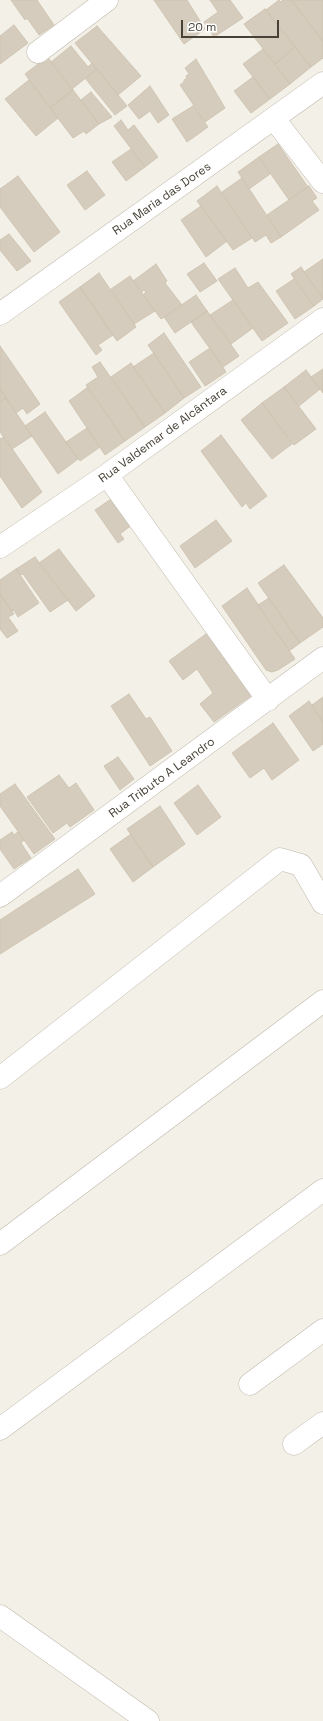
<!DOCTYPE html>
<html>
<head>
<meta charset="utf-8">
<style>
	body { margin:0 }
	#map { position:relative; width:323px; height:1721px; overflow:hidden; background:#f3f0e8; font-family:"Space Grotesk",sans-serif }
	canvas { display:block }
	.scale { position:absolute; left:181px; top:20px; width:98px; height:18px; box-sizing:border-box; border:2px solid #474137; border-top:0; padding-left:5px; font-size:12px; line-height:14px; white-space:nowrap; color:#474137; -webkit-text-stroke:3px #fff; paint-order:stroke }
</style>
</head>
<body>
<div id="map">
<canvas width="323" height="1721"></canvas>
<div class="scale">20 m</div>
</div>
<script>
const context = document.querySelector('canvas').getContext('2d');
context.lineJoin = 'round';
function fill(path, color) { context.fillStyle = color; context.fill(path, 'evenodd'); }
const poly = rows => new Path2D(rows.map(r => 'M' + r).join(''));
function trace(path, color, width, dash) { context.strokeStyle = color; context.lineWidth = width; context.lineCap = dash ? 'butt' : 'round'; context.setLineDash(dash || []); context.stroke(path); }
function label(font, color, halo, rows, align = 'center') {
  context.font = font + ' "Space Grotesk",sans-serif'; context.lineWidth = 3; context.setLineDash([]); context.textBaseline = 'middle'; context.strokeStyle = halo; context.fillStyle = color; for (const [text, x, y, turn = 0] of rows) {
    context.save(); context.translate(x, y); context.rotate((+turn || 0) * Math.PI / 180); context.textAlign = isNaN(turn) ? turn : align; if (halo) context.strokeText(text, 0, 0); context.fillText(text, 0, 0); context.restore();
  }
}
const building = poly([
	[11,0,37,0,54,25,39,35,27,18,25,20,11,0],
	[154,0,187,0,205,29,184,44,154,0],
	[210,0,230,0,243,18,214,37,204,22,218,12,210,0],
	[279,0,280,2,283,0,291,0,323,41,323,58,311,67,266,10,279,0],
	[291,0,323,0,323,41,291,0],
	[265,9,295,47,275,64,244,24,265,9],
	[14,25,28,43,0,64,0,36,14,25],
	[97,26,141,76,118,95,75,43,97,26],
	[71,46,88,67,92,63,97,69,72,89,51,62,71,46],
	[295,47,311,67,290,84,275,64,295,47],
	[263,49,290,84,270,99,243,64,263,49],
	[49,59,73,90,50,108,25,74,42,61,44,63,49,59],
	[196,59,225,108,205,122,180,85,184,82,184,80,187,78,186,76,189,74,185,68,196,59],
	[97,69,127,106,115,115,85,78,97,69],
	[253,77,270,99,251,113,234,91,253,77],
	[29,80,58,118,36,136,5,99,29,80],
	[150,86,169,115,158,123,150,111,139,119,128,105,150,86],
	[73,90,99,124,86,134,84,131,73,138,50,108,73,90],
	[91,92,112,117,99,124,81,100,91,92],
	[193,106,208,127,187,142,172,119,193,106],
	[121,120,128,130,134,125,158,157,145,167,114,126,121,120],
	[278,144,308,187,289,200,259,157,278,144],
	[131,149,145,167,126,181,112,162,131,149],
	[259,157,270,174,249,189,238,172,259,157],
	[87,171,105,195,85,210,67,185,87,171],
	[18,176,60,232,34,252,0,207,0,189,18,176],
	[242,178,281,237,271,243,266,235,255,242,222,192,242,178],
	[217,186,252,238,233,250,197,201,217,186],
	[309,186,317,198,312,201,319,210,281,237,267,215,309,186],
	[201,206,227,241,206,257,181,220,201,206],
	[9,234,31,261,17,271,0,250,0,240,9,234],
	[323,259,323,299,304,272,323,259],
	[204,263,217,281,200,292,187,274,204,263],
	[156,264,167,281,165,283,182,305,161,319,143,295,146,292,144,290,141,292,133,281,156,264],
	[301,267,323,299,314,306,291,274,301,267],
	[235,268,248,288,258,282,288,323,262,341,218,279,235,268],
	[99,273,136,327,117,341,80,287,99,273],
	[130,276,155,311,134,324,111,289,130,276],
	[294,279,314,306,295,319,276,291,294,279],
	[80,287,113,335,98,345,102,350,96,355,59,302,80,287],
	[196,295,207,311,175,333,164,317,196,295],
	[233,300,253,328,231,344,210,315,233,300],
	[207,311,239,356,223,367,191,322,207,311],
	[164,333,201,387,184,398,148,345,164,333],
	[0,346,40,404,27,414,23,408,16,413,0,389,0,346],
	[210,348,226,372,205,386,189,362,210,348],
	[154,353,184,398,165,413,133,367,154,353],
	[100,362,145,427,125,441,86,385,98,377,92,367,100,362],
	[131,363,165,413,145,427,111,377,131,363],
	[323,369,323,393,311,377,323,369],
	[306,370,320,389,299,406,284,387,306,370],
	[88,387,125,441,105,455,69,401,88,387],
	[284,387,316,429,294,445,262,403,284,387],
	[0,389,6,398,0,402,0,389],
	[6,398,32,436,12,449,0,432,0,402,6,398],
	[262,403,292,444,272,459,241,420,262,403],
	[45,412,78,459,58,474,25,426,45,412],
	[87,428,100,447,80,461,66,442,87,428],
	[221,435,267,496,250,509,246,503,242,507,201,451,221,435],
	[4,437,42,492,22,508,0,476,0,439,4,437],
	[114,497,133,524,120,534,124,539,118,543,95,510,114,497],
	[216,520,232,541,195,568,180,546,216,520],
	[59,549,95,596,76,611,39,563,59,549],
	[35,557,68,600,50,612,23,574,20,575,16,569,35,557],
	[284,565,323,618,323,627,300,643,258,583,284,565],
	[16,569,39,603,18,617,14,610,12,612,0,594,0,580,16,569],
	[247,588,295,659,278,670,272,672,266,670,222,606,247,588],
	[0,594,14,614,8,617,18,631,7,638,0,629,0,594],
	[269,598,300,643,289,651,258,605,269,598],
	[210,631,255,693,214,722,200,704,213,693,197,669,183,680,169,661,210,631],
	[129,694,146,719,150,717,172,751,150,766,111,706,129,694],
	[323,697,323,722,312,705,323,697],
	[309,701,323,722,323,744,313,751,289,716,309,701],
	[273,723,299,760,272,780,264,768,250,778,232,753,273,723],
	[118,757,134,779,120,790,104,766,118,757],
	[59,775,69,788,76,783,94,810,70,827,67,823,53,833,27,797,59,775],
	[15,784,55,839,34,854,0,806,0,794,15,784],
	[198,785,221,817,197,835,174,803,198,785],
	[160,806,185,844,153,867,127,829,160,806],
	[12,832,14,835,18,832,24,840,21,843,31,858,14,869,0,849,0,840,12,832],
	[131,834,153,867,133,882,110,849,131,834],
	[78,869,95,894,0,954,0,920,78,869]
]);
const minor = poly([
	[38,52,107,0],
	[274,119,323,182],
	[0,314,323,83],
	[107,475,268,700],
	[0,547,107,475,323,319],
	[0,896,323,658],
	[0,1078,280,859,301,865,323,903],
	[0,1244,323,1001],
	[250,1384,323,1330],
	[0,1429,323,1190],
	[294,1444,323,1423],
	[0,1616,148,1721]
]);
const streetNames = [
	["Rua Maria das Dores",162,199,-35],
	["Rua Valdemar de Alcântara",163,435,-36],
	["Rua Tributo A Leandro",162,778,-36]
];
fill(building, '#d5ccbe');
trace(building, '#cfc4b2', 1);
trace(minor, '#bfb8ab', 23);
trace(minor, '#fff', 22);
label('12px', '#474137', '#fff', streetNames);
</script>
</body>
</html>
